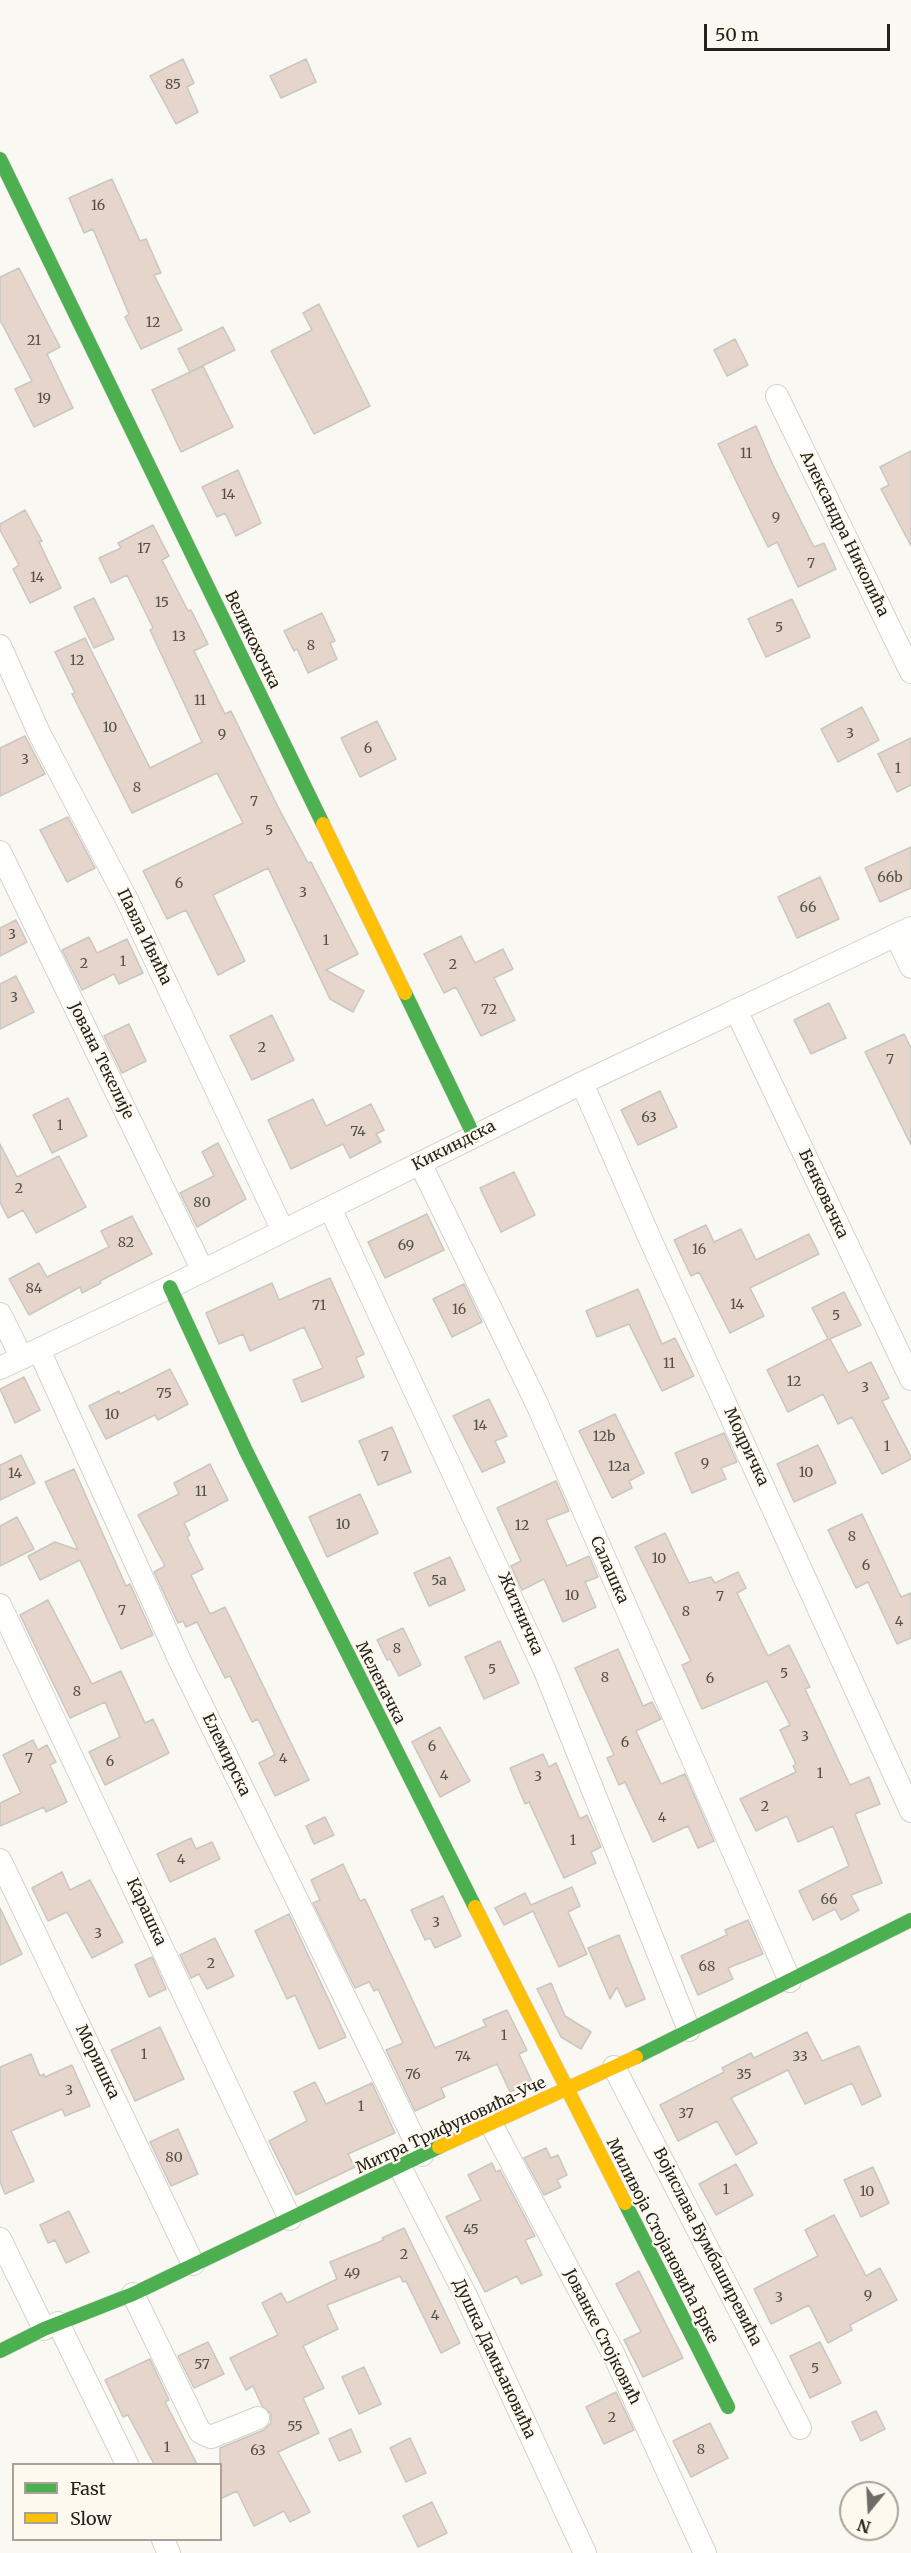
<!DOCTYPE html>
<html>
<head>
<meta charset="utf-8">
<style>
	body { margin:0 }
	#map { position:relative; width:911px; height:2553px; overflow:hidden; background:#faf8f2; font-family:Merriweather,serif }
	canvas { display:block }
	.legend { position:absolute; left:12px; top:2463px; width:210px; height:78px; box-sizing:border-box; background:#fef9ee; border:2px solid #a7a39a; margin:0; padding:8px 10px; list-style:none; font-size:18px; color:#24221d }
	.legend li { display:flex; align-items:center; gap:12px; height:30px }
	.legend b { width:30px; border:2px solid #a7a39a }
	.north { position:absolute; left:839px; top:2481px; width:60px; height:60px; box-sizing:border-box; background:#fef9ee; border:2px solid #a7a39a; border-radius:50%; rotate:198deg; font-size:16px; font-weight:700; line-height:24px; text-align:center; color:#24221d }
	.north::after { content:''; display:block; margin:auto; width:21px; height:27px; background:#6f6d68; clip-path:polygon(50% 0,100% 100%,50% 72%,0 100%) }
	.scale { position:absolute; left:704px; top:24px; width:186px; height:27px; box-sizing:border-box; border:3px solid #24221d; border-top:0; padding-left:8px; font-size:18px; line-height:21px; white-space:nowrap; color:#24221d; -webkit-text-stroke:4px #fef9ee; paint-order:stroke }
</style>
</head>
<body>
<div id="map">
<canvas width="911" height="2553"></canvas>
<ul class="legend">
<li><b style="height:8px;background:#4caf50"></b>Fast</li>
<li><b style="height:8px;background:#ffc107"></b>Slow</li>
</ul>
<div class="north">N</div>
<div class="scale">50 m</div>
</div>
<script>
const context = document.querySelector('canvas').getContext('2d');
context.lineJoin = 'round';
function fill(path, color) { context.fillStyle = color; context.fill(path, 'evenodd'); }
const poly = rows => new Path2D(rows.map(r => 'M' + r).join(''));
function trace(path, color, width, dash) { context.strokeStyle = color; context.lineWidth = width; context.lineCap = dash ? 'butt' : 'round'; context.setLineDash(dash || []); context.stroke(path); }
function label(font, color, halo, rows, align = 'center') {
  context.font = font + ' Merriweather,serif'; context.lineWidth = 4.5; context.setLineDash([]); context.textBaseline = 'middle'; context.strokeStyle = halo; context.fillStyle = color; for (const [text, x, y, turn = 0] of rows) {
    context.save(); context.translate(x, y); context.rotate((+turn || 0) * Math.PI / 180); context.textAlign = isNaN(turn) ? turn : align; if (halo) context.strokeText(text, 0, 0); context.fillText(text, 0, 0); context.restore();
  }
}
const building = poly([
	[183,59,194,83,187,87,198,112,176,124,150,76,183,59],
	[306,59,316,82,281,98,270,76,306,59],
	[112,179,140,241,146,239,161,273,154,275,182,330,141,349,125,317,129,314,93,229,84,233,69,198,112,179],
	[19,268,60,347,47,354,73,408,34,427,15,389,32,381,0,320,0,277,19,268],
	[319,304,370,406,314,434,271,351,312,330,303,313,319,304],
	[223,327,235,350,190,372,178,349,223,327],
	[735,339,748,365,727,376,714,350,735,339],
	[203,366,233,427,181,452,152,390,203,366],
	[756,426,773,465,814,547,824,543,836,569,798,587,777,542,768,547,718,444,756,426],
	[911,451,911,546,881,489,889,485,880,467,911,451],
	[238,470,261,523,236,536,225,513,217,517,202,487,238,470],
	[25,510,42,541,39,542,61,588,30,603,13,569,19,565,0,530,0,524,25,510],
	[153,525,169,556,162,560,188,611,191,610,208,644,194,651,225,714,231,711,278,807,308,863,311,862,358,954,326,970,364,991,353,1012,330,999,268,868,213,895,245,961,218,975,186,910,167,919,143,871,243,823,217,773,132,813,72,694,75,693,55,652,85,638,150,768,202,742,150,630,153,628,127,575,111,583,99,558,121,548,118,543,153,525],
	[94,598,114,639,94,648,74,607,94,598],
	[792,599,810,637,766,657,748,619,792,599],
	[322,613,335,641,330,643,337,659,308,673,297,649,294,651,284,631,322,613],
	[862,707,879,740,838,762,821,729,862,707],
	[377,721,396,759,360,777,341,738,377,721],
	[25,736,45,774,0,796,0,748,25,736],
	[911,738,911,785,897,792,878,754,911,738],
	[68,817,95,868,67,882,40,830,68,817],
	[911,847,911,888,880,902,865,868,911,847],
	[820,877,839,919,797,938,778,897,820,877],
	[16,920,27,942,0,956,0,928,16,920],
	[461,936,475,963,503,949,513,969,494,978,515,1020,481,1036,456,987,444,993,424,954,461,936],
	[89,937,97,953,127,939,143,973,119,984,114,974,82,990,62,950,89,937],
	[16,976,34,1012,0,1029,0,984,16,976],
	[829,1003,846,1038,811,1054,794,1020,829,1003],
	[272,1015,294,1060,252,1080,230,1036,272,1015],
	[129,1024,146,1061,122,1073,104,1036,129,1024],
	[904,1034,911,1048,911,1145,865,1052,904,1034],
	[660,1091,677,1127,638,1145,621,1110,660,1091],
	[68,1098,87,1136,52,1153,33,1115,68,1098],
	[313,1099,326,1126,371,1104,384,1130,376,1134,381,1142,350,1158,343,1144,291,1169,268,1120,313,1099],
	[218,1143,246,1199,197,1227,180,1193,214,1176,202,1152,218,1143],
	[0,1144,17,1177,59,1156,86,1207,36,1233,23,1210,8,1218,0,1202,0,1144],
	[514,1172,535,1215,501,1232,480,1188,514,1172],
	[427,1214,444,1250,385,1278,368,1242,427,1214],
	[132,1216,152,1254,100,1281,101,1283,82,1293,80,1287,29,1315,9,1279,39,1263,47,1277,109,1247,101,1231,132,1216],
	[706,1225,714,1242,741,1229,756,1260,809,1234,819,1254,750,1288,764,1316,730,1333,699,1272,691,1276,674,1240,706,1225],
	[330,1278,364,1354,356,1358,364,1377,302,1402,293,1380,323,1368,304,1327,250,1351,243,1334,219,1344,206,1313,272,1283,279,1300,330,1278],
	[464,1284,482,1322,452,1337,433,1299,464,1284],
	[638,1289,662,1344,675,1338,694,1376,662,1391,629,1324,597,1337,586,1311,638,1289],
	[844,1292,861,1325,830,1339,848,1373,871,1362,889,1398,882,1401,911,1457,911,1459,882,1474,852,1417,838,1424,823,1394,788,1412,767,1370,828,1339,812,1308,844,1292],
	[170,1369,188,1404,158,1420,155,1415,106,1439,89,1406,119,1391,120,1394,170,1369],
	[24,1377,40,1410,15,1423,0,1389,24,1377],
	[489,1399,507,1436,495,1441,505,1462,482,1472,453,1416,489,1399],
	[615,1414,644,1473,629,1481,632,1488,612,1498,579,1431,615,1414],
	[392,1427,411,1472,378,1485,359,1441,392,1427],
	[724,1433,737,1462,721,1468,726,1479,692,1493,675,1453,724,1433],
	[818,1445,836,1483,794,1502,777,1464,818,1445],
	[21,1455,35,1483,0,1500,0,1465,21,1455],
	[210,1464,228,1500,184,1523,190,1535,187,1537,203,1569,191,1575,210,1614,225,1607,309,1780,275,1796,259,1763,275,1755,258,1719,252,1722,230,1676,225,1678,197,1622,186,1627,183,1621,178,1623,154,1572,165,1566,138,1515,179,1494,174,1483,210,1464],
	[74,1469,126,1586,130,1584,153,1635,121,1649,80,1560,40,1580,28,1556,55,1542,78,1550,45,1482,74,1469],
	[556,1481,569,1511,546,1520,567,1566,589,1556,598,1577,585,1582,596,1607,563,1622,544,1579,522,1590,511,1566,521,1561,497,1508,556,1481],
	[360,1494,378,1533,327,1557,309,1517,360,1494],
	[862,1514,901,1597,911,1593,911,1638,897,1644,868,1582,856,1588,828,1530,862,1514],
	[17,1517,34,1549,0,1566,0,1526,17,1517],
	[665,1533,689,1583,711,1577,715,1583,738,1572,746,1588,737,1593,768,1656,789,1645,810,1687,805,1689,850,1785,869,1777,880,1804,855,1814,882,1883,851,1895,859,1910,841,1920,835,1909,813,1920,799,1891,849,1866,833,1826,798,1842,787,1816,756,1831,740,1799,796,1772,793,1766,796,1764,780,1730,790,1725,767,1681,702,1709,682,1665,691,1661,635,1547,665,1533],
	[450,1557,465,1590,429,1606,414,1573,450,1557],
	[48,1600,92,1684,121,1671,145,1723,153,1719,169,1753,105,1785,89,1752,120,1737,105,1702,70,1718,20,1615,48,1600],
	[403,1628,421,1665,399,1676,390,1659,387,1660,377,1640,403,1628],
	[500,1641,519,1683,484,1699,465,1657,500,1641],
	[618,1649,643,1706,652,1702,661,1719,636,1731,661,1784,685,1774,714,1841,698,1848,688,1826,653,1842,625,1782,619,1785,607,1758,614,1755,575,1668,618,1649],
	[440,1727,470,1781,440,1797,412,1742,440,1727],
	[33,1740,38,1750,47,1745,56,1762,50,1765,67,1802,46,1812,44,1807,0,1826,0,1803,21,1793,3,1755,33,1740],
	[543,1754,549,1767,556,1763,580,1819,587,1815,601,1847,591,1852,596,1863,564,1878,529,1802,525,1804,510,1768,543,1754],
	[325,1817,334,1835,314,1844,306,1826,325,1817],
	[191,1838,196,1849,212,1842,220,1859,170,1882,157,1854,191,1838],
	[343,1864,360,1901,365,1899,435,2048,486,2026,483,2020,507,2010,527,2050,519,2054,532,2082,510,2092,497,2064,441,2088,445,2097,415,2111,386,2050,403,2043,378,1989,374,1991,369,1982,355,1988,313,1903,320,1900,311,1880,343,1864],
	[62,1872,70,1890,90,1880,123,1942,92,1958,67,1912,48,1921,32,1888,62,1872],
	[572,1887,580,1906,568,1912,587,1954,559,1967,533,1911,504,1925,495,1908,525,1893,531,1905,572,1887],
	[443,1896,461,1936,435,1948,430,1938,425,1940,411,1910,443,1896],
	[0,1908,22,1954,0,1965,0,1908],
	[289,1914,346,2037,319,2049,295,1995,287,1999,255,1931,289,1914],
	[748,1920,763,1954,728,1968,733,1979,698,1995,681,1956,727,1935,725,1930,748,1920],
	[619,1935,645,1999,626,2007,617,1987,610,1999,588,1948,619,1935],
	[215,1938,234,1976,207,1989,199,1974,191,1978,180,1955,215,1938],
	[152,1957,166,1989,149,1997,135,1965,152,1957],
	[551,1983,565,2016,591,2032,581,2049,561,2037,537,1989,551,1983],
	[160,2027,184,2079,135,2101,111,2050,160,2027],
	[807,2032,822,2061,859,2046,881,2096,862,2105,852,2083,805,2104,788,2070,731,2098,757,2143,736,2155,717,2121,678,2141,660,2105,724,2072,722,2068,751,2053,754,2058,807,2032],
	[31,2054,40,2076,44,2074,45,2077,72,2065,90,2106,65,2116,62,2109,11,2131,34,2181,5,2194,0,2182,0,2067,31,2054],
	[315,2082,326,2104,372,2083,395,2133,348,2154,355,2167,296,2195,269,2141,307,2121,294,2092,315,2082],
	[178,2129,198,2174,171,2186,150,2142,178,2129],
	[546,2148,551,2158,558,2155,567,2175,557,2180,561,2187,544,2195,524,2158,546,2148],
	[492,2163,496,2172,500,2170,535,2236,525,2240,542,2275,521,2284,517,2276,485,2292,446,2217,481,2200,468,2175,492,2163],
	[736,2164,753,2195,716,2215,699,2184,736,2164],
	[873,2167,889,2203,861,2217,844,2180,873,2167],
	[69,2211,89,2252,66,2263,55,2240,48,2243,40,2225,69,2211],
	[834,2215,866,2276,880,2268,897,2300,850,2325,852,2330,828,2343,809,2305,771,2324,754,2289,818,2256,805,2230,834,2215],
	[404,2228,460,2343,441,2353,406,2281,403,2282,400,2276,327,2305,338,2329,303,2346,324,2388,303,2398,319,2433,278,2452,310,2512,290,2522,284,2511,254,2526,237,2491,220,2499,220,2448,264,2430,271,2423,271,2414,262,2406,253,2386,246,2390,230,2358,278,2335,262,2303,281,2293,287,2303,337,2279,330,2262,384,2240,382,2238,404,2228],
	[639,2271,683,2358,643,2377,624,2340,641,2332,616,2284,639,2271],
	[208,2342,224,2374,194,2388,178,2356,208,2342],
	[820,2342,841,2383,810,2398,790,2356,820,2342],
	[150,2359,169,2400,165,2402,197,2464,154,2464,128,2415,123,2417,105,2380,150,2359],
	[364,2367,381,2404,359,2414,342,2377,364,2367],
	[616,2392,634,2430,604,2444,586,2407,616,2392],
	[876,2411,885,2429,861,2441,852,2422,876,2411],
	[710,2423,728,2458,691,2477,673,2441,710,2423],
	[351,2429,361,2452,339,2461,329,2439,351,2429],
	[410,2438,426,2473,406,2482,390,2448,410,2438],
	[432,2502,447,2533,418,2547,403,2516,432,2502]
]);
const street = poly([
	[777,396,911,672],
	[0,646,40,735,127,900,283,1231],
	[0,852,203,1271],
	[896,935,911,967],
	[736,1010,911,1379],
	[582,1083,650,1239,911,1811],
	[420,1163,537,1404,790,1981],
	[330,1208,545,1671,689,2030],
	[0,1314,22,1358],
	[39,1350,180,1661,422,2155],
	[0,1368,170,1287,582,1083,911,928],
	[0,1605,290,2219],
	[0,1860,193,2264],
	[614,2067,800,2428],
	[491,2124,614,2355,705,2553],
	[400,2167,467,2298,585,2553],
	[0,2239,44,2329],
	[133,2294,200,2432,211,2437,258,2418],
	[58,2323,127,2464],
	[163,2540,169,2553]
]);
const fast = poly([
	[0,159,323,824],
	[405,993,474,1136],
	[170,1287,246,1451,475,1907],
	[636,2057,911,1920],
	[625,2203,728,2407],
	[0,2351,44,2329,133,2294,439,2147]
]);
const slow = poly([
	[323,824,405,993],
	[475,1907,625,2203],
	[439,2147,636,2057]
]);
const numberNames = [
	["85",173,85],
	["16",98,206],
	["12",153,323],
	["21",34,341],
	["19",44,399],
	["11",746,454],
	["14",228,495],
	["9",776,518],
	["17",144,549],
	["7",811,564],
	["14",37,578],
	["15",162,603],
	["5",779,628],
	["13",179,637],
	["8",311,646],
	["12",77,661],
	["11",200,701],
	["10",110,728],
	["3",850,734],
	["9",222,735],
	["6",368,749],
	["3",25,760],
	["1",898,769],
	["8",137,788],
	["7",254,802],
	["5",269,831],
	["66b",890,878],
	["6",179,884],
	["3",303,893],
	["66",808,908],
	["3",12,935],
	["1",326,941],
	["1",123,962],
	["2",84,964],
	["2",453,965],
	["3",14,998],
	["72",489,1010],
	["2",262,1048],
	["7",890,1060],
	["63",649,1118],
	["1",60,1126],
	["74",358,1132],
	["2",19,1189],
	["80",202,1203],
	["82",126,1243],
	["69",406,1246],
	["16",699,1250],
	["84",34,1289],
	["14",737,1305],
	["71",319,1306],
	["16",459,1310],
	["5",836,1316],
	["11",669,1364],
	["12",794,1382],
	["3",865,1388],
	["75",164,1394],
	["10",112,1415],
	["14",480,1426],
	["12b",604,1437],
	["1",887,1447],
	["7",385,1457],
	["9",705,1464],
	["12a",619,1467],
	["10",806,1473],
	["14",15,1474],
	["11",201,1492],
	["10",343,1525],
	["12",522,1526],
	["8",852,1537],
	["10",659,1559],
	["6",866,1566],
	["5a",439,1581],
	["10",572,1596],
	["7",720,1597],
	["7",122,1611],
	["8",686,1612],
	["4",899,1622],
	["8",397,1649],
	["5",492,1670],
	["5",784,1674],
	["8",605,1678],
	["6",710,1679],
	["8",77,1692],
	["3",805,1737],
	["6",625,1743],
	["6",432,1747],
	["7",29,1759],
	["4",283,1759],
	["6",110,1762],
	["1",820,1774],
	["4",444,1776],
	["3",538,1777],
	["2",765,1807],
	["4",662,1818],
	["1",573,1841],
	["4",181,1860],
	["66",829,1900],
	["3",436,1923],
	["3",98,1934],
	["2",211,1964],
	["68",707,1967],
	["1",504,2036],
	["1",144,2055],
	["74",463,2057],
	["33",800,2057],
	["76",413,2075],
	["35",744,2075],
	["3",69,2091],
	["1",361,2107],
	["37",686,2114],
	["80",174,2158],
	["1",726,2190],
	["10",867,2192],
	["45",471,2230],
	["2",404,2255],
	["49",352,2274],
	["9",868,2296],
	["3",779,2298],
	["4",435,2316],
	["57",202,2365],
	["5",815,2369],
	["2",612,2418],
	["55",295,2427],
	["1",167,2448],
	["8",701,2450],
	["63",258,2451]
];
const streetNames = [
	["Александра Николића",844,534,64],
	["Великохочка",252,640,64],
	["Павла Ивића",144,937,64],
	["Јована Текелије",101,1061,64],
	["Кикиндска",454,1146,-27],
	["Бенковачка",823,1194,65],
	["Модричка",746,1447,65],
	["Салашка",609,1570,66],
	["Житничка",520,1614,66],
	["Меленачка",380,1683,63],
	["Елемирска",226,1755,64],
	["Карашка",146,1912,65],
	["Моришка",97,2062,64],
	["Митра Трифуновића-Уче",451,2126,-25],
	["Миливоја Стојановића Брке",662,2241,63],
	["Војислава Бумбаширевића",707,2247,63],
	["Јованке Стојковић",602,2337,63],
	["Душка Дамњановића",494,2359,65]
];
fill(building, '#e5d5ca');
trace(building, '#cac6c2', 1.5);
trace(street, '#d4d2cd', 24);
trace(fast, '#d4d2cd', 15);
trace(slow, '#d4d2cd', 15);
trace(street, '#fefefd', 22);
trace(fast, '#4caf50', 14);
trace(slow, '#ffc107', 14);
label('14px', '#544f48', null, numberNames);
label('16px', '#24221d', '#fef9ee', streetNames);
</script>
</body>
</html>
